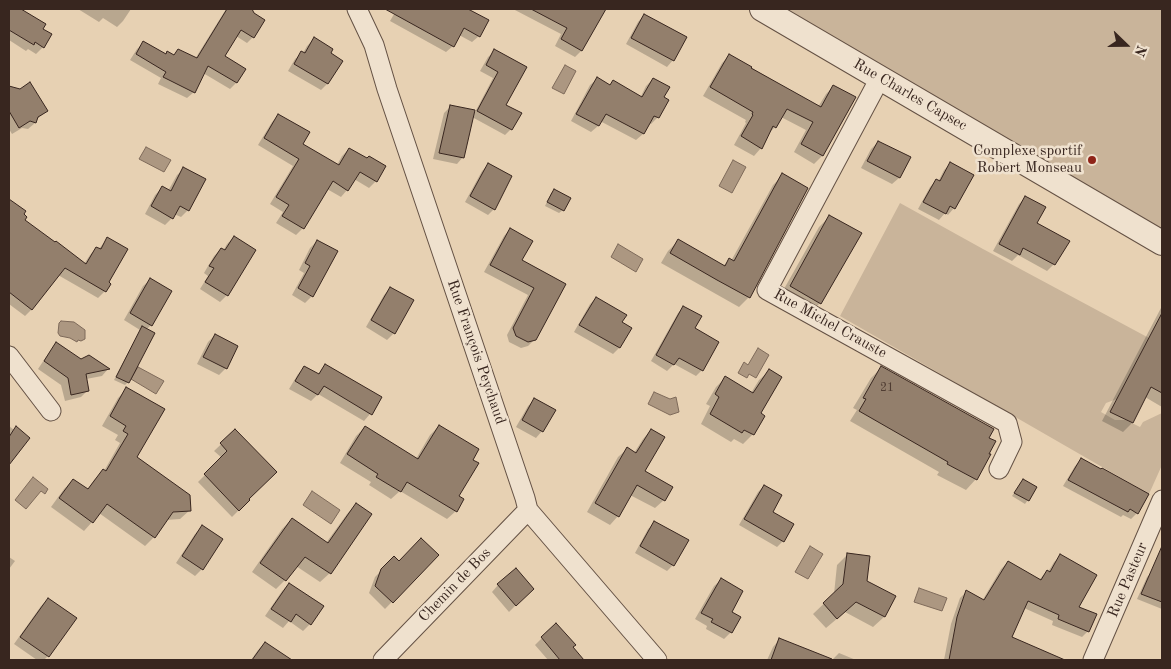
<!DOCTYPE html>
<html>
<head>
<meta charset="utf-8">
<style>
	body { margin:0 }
	#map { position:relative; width:1171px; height:669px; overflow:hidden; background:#e7d1b3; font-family:"Old Standard TT",serif }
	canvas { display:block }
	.frame { position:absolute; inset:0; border:10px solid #38261f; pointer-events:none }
	.north { position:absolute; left:1101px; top:20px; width:50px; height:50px; -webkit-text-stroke:4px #efe1ce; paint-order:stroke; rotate:112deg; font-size:14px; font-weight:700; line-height:20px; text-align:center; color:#38261f }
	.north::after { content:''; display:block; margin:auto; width:18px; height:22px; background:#38261f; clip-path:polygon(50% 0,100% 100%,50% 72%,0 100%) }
</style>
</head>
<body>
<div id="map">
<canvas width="1171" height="669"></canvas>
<div class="frame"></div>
<div class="north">N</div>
</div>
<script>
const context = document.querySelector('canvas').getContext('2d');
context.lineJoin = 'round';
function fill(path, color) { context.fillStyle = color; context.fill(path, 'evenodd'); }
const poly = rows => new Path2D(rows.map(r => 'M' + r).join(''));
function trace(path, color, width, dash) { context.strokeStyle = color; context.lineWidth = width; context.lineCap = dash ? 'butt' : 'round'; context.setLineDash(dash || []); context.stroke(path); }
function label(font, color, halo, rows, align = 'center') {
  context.font = font + ' "Old Standard TT",serif'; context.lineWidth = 5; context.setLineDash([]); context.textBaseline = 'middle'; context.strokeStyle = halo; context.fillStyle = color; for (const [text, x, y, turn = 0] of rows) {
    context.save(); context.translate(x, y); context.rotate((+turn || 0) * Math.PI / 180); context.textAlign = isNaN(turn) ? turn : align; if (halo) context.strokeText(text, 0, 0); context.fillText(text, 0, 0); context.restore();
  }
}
const green = poly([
	[762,9,1162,9,1162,243],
	[900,203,983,249,1149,338,1117,399,1106,403,1101,412,1115,420,1126,420,1140,427,1143,422,1162,413,1162,465,1149,494,840,316]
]);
const water = poly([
	[565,65,576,71,564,94,552,88,565,65],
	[146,147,171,160,164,172,139,159,146,147],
	[733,160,746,167,732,193,719,186,733,160],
	[618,244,643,259,636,272,611,257,618,244],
	[61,321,74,322,85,330,85,339,81,341,78,340,77,342,70,338,60,336,58,333,59,323,61,321],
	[758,348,769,355,756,378,749,374,747,378,738,373,744,362,748,365,758,348],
	[138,367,164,381,156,394,131,379,138,367],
	[654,392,670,399,676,397,679,412,670,415,648,404,654,392],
	[33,477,48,489,45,494,41,491,26,509,15,500,33,477],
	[312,491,340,510,331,524,303,505,312,491],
	[810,546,823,554,808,579,795,572,810,546],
	[919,588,947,598,942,611,914,602,919,588]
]);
const shadow = poly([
	[9,9,19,9,44,24,41,29,43,47,36,54,28,49,26,51,9,40],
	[78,9,131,9,123,21,117,27,103,18,99,22],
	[226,9,251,9,253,13,253,37,247,43,236,36,223,57,244,69,236,83,230,89,203,73,194,92,187,98,158,84,161,78,130,60,137,49,144,42,165,55,167,53,173,56,178,50,195,59],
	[397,9,465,9,487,20,479,36,472,42,459,35,453,46,446,52,390,21],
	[513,9,604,9,581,51,575,57,555,46,561,34],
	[644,15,673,60,667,67,626,44,638,22],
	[314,39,329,54,328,83,321,90,288,71,295,59,302,53,303,53,307,46],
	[495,51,505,106,511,129,505,135,472,117,463,157,457,164,433,159,444,113,450,107,473,116,493,78,480,71,488,57],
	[730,55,818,107,826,94,834,86,854,98,822,156,814,164,794,152,806,130,781,117,775,127,768,134,761,148,754,156,734,145,746,123,745,122,746,120,703,96,722,63],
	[597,79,609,86,613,82,640,98,646,86,653,79,663,98,658,117,651,124,649,123,643,134,636,140,600,121,598,126,591,132,571,121,590,85],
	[11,88,47,111,36,120,35,123,28,129,22,128,12,134,9,129,9,89],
	[279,115,301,144,337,165,342,156,349,149,376,181,369,188,354,179,347,190,341,197,327,189,303,228,296,235,276,223,283,212,270,204,293,166,258,145,272,122],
	[878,142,909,158,899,178,892,184,861,168,871,149],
	[950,164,954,208,948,215,945,213,939,220,918,209,930,187,936,181,938,182,944,170],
	[488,165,494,209,488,215,465,202,482,171],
	[184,169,204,180,188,210,181,217,174,214,172,218,165,225,145,214,155,195,162,188,168,191,177,175],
	[783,175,807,188,749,297,739,307,661,263,668,251,678,241,722,267,729,260,731,261,773,185],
	[555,190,569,198,563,210,559,213,545,206,551,193],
	[1026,197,1035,224,1054,264,1047,271,1018,255,1012,261,993,251,1019,204],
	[9,200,24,212,23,215,23,220,84,264,90,255,96,248,98,250,107,239,108,283,105,291,98,298,58,275,31,310,25,316,9,304,9,292,16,283,9,278],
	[830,216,820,303,810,313,780,296,819,227],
	[510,229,521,260,565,284,535,339,528,346,521,348,509,342,507,335,528,295,484,272,504,236],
	[234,237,227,295,220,302,200,289,208,276,204,273,214,256,221,249,223,251,227,244],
	[317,241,312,296,305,303,292,295,304,273,299,270,310,248],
	[150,280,151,325,146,330,128,382,125,385,114,380,140,330,124,320,143,286],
	[390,289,394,333,387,340,366,327,384,295],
	[596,298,620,323,630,328,619,348,613,354,574,332,590,304],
	[1162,306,1162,407,1145,397,1132,423,1123,432,1102,421],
	[684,307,693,329,702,370,696,376,674,364,667,371,651,361,678,313],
	[215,335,226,368,219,375,197,364,208,342],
	[57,344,81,360,108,369,102,376,86,379,88,390,81,397,65,401,61,385,38,369,50,351],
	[325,365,370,414,364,421,318,394,311,401,289,389,298,374,305,367,317,375],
	[881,368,987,439,976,479,966,490,937,475,939,472,850,421,857,410,853,408,871,378],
	[769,371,760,414,763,416,753,434,743,444,734,439,731,442,701,424,710,406,706,404,716,387,725,378,751,393,759,380],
	[127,389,136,458,190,510,180,519,166,520,154,537,145,546,99,513,92,522,84,531,51,507,64,489,73,480,87,490,94,480,104,471,120,443,115,440,118,435,102,426,118,398],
	[535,399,542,431,536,438,516,427,528,406],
	[9,426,14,430,14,456,9,461],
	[439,426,458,496,456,511,447,519,400,491,391,499,369,485,371,482,340,463,356,436,365,427,416,459,430,435],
	[651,430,644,472,664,500,655,508,630,495,618,516,610,525,587,512,618,457,627,449,634,453,643,439],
	[235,431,247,499,249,500,232,517,198,482,222,458,214,451],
	[1081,460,1137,513,1131,519,1123,515,1121,517,1063,486,1075,466],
	[1023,480,1036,488,1025,504,1012,496],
	[764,486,771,512,783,541,777,547,739,525,758,492],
	[356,504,330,573,320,582,296,566,285,580,276,589,252,572,282,529,292,519,326,543,347,514],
	[655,523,673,565,667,571,635,553,648,529],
	[202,527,202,569,195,576,176,563,195,534],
	[437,555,385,609,369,593,375,577,394,558,399,563],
	[847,555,866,582,894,597,884,617,873,627,845,612,826,628,813,614,834,594,837,565],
	[1061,556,1077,608,1088,631,1082,637,1052,625,1053,621,1024,608,1011,637,1062,660,944,660,951,624,960,598,966,592,982,601,1001,569,1008,562,1039,580,1047,571,1048,572,1054,562],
	[9,557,15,561,9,569],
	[1152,572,1162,576,1162,609,1137,599,1147,577],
	[721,580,730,613,731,632,724,639,706,629,707,626,695,619,714,586],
	[289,584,310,624,303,631,289,621,283,628,265,616,282,591],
	[498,585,532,589,509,612,492,592],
	[48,599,48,656,44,660,37,660,14,644,41,606],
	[556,624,577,654,571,660,548,660,535,645],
	[779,640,826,658,825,660,767,660,773,647],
	[265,643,287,658,285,660,251,660,258,650],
	[839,653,856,660,832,660]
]);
const building = poly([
	[9,9,21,9,46,24,43,29,52,34,44,48,35,42,34,45,9,30,9,9],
	[227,9,252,9,254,13,265,20,254,38,241,30,225,56,246,69,237,83,208,66,195,93,163,77,166,72,136,54,143,41,166,54,167,51,174,55,178,49,197,58,227,9],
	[385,9,468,9,489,20,480,37,464,28,454,47,385,9],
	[531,9,606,9,582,51,561,39,567,28,531,9],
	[644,14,687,37,674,61,631,38,644,14],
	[314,37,333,49,331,53,343,61,328,84,294,64,301,51,305,53,314,37],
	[494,49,527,67,506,105,522,113,512,130,477,111,498,72,486,65,494,49],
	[729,54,752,67,751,68,821,107,833,85,856,97,823,156,801,144,813,122,787,109,776,128,773,126,762,149,741,136,753,115,752,114,753,112,710,87,729,54],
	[597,77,610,85,613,80,642,97,653,78,670,87,664,97,669,100,659,118,654,116,644,134,606,114,599,126,576,114,597,77],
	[30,82,48,111,38,117,36,123,30,121,19,128,9,111,9,86,20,89,30,82],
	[450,105,475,110,464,158,439,153,450,105],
	[278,114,310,132,303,144,339,165,349,148,367,158,369,156,386,166,377,182,360,172,348,191,333,181,304,229,282,216,289,205,276,197,299,159,264,138,278,114],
	[878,141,911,157,900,178,867,161,878,141],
	[950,162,974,175,955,209,950,206,946,214,923,202,936,179,940,181,950,162],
	[488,163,512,176,495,210,470,196,488,163],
	[183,167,206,179,189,211,180,206,173,219,151,206,162,186,171,191,183,167],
	[782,173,808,188,750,298,717,280,670,253,678,239,725,266,729,258,734,261,782,173],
	[554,189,571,198,564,211,547,202,554,189],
	[1025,196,1046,207,1037,223,1070,241,1055,265,1023,248,1020,255,999,244,1025,196],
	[9,199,26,211,24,214,27,217,25,220,55,242,56,241,86,264,96,247,101,249,107,237,128,249,109,282,111,284,106,292,65,268,32,310,9,292,9,199],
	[829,215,862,233,821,304,790,286,829,215],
	[510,228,533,241,522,260,566,284,536,340,528,342,516,336,513,328,534,288,490,265,510,228],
	[234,236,256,250,228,296,205,282,214,268,209,266,221,248,225,250,234,236],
	[317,240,338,251,313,297,298,288,310,266,305,263,317,240],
	[150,278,172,291,152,326,130,313,150,278],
	[390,287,414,300,395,334,371,320,390,287],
	[596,297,627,315,622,322,632,328,620,348,579,325,596,297],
	[683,306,702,316,695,328,719,342,703,371,679,358,674,365,656,355,683,306],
	[1162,313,1162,393,1151,387,1133,423,1110,412,1162,313],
	[142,326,155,333,129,383,116,377,142,326],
	[215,334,238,346,227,369,203,357,215,334],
	[56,342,81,359,89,355,110,369,86,374,89,391,71,395,68,378,44,361,56,342],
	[325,364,382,397,372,415,324,386,318,395,295,381,304,366,319,374,325,364],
	[881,366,994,429,989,438,996,441,989,454,991,454,977,480,947,464,948,462,859,411,866,399,863,398,881,366],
	[769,369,782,377,761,413,765,416,754,435,744,430,742,433,710,414,719,397,715,394,725,376,753,393,769,369],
	[126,387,165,409,137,457,190,495,191,511,173,512,155,538,107,504,93,523,59,498,73,479,88,489,103,469,106,471,128,434,123,431,126,426,110,416,126,387],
	[534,398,556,410,543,432,522,420,534,398],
	[439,425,479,449,473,460,479,463,459,496,464,499,457,512,407,482,401,492,376,477,378,474,347,454,365,426,418,459,439,425],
	[16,426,30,438,9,465,9,437,16,426],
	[235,429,277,472,249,499,250,500,239,511,204,474,227,451,220,443,235,429],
	[651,429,665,437,645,471,673,487,665,501,637,485,619,517,595,503,627,447,636,453,651,429],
	[1081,458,1101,469,1102,468,1149,494,1138,514,1130,509,1128,512,1068,480,1081,458],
	[1023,479,1037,487,1029,501,1014,493,1023,479],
	[764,485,782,495,773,512,794,524,784,542,744,519,764,485],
	[356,503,372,514,331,574,305,557,286,581,260,563,292,518,328,543,356,503],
	[654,521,689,540,674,566,640,546,654,521],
	[202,525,223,539,203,570,182,556,202,525],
	[421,538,439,555,393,603,375,586,381,569,394,556,399,561,421,538],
	[1162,546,1162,602,1141,594,1162,546],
	[847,553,870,556,867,581,896,596,885,617,856,602,837,619,823,603,843,584,847,553],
	[1060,554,1097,575,1079,607,1097,614,1089,632,1058,619,1059,615,1028,601,1012,637,1065,660,949,660,957,617,966,590,984,600,1008,561,1041,580,1047,570,1050,572,1060,554],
	[516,568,534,589,516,606,497,584,516,568],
	[721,578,743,591,732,612,741,617,732,633,711,622,713,619,701,613,721,578],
	[289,583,324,606,311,625,296,614,291,622,271,609,289,583],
	[48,598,77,618,49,657,20,637,48,598],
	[556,623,576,645,573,647,584,660,560,660,541,637,556,623],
	[779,638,832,659,832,660,771,660,779,638],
	[265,642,292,660,252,660,265,642]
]);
const minor = poly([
	[357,9,374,45,387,89,525,498,528,510,657,660],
	[880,78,767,290,1007,423,1012,442,999,469],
	[9,356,51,411],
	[383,660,528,510],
	[1093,660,1162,500]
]);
const tertiary = poly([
	[762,9,1162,243]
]);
const markers = [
	[1092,160,5,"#8f2418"]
];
const numberNames = [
	["21",887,388]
];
const streetNames = [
	["Rue Charles Capsec",910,95,30],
	["Rue Michel Crauste",830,324,29],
	["Rue François Peychaud",476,352,71],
	["Rue Pasteur",1128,580,-67],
	["Chemin de Bos",455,585,-46]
];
const poiNames = [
	["Complexe sportif",1082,151],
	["Robert Monseau",1082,168]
];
fill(green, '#c9b49a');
fill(water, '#ac9781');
trace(water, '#7e6a5a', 1);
fill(shadow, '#0003');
fill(building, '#937f6c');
trace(building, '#38261f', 1);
trace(minor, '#645144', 21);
trace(tertiary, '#645144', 26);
trace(minor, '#efe1ce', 19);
trace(tertiary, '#efe1ce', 24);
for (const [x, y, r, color] of markers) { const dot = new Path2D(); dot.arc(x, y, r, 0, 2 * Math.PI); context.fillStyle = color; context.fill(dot); trace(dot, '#efe1ce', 2); }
label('12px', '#4f3c32', null, numberNames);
label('15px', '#38261f', '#efe1ce', streetNames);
label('15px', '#38261f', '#efe1ce', poiNames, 'right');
</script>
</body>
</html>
